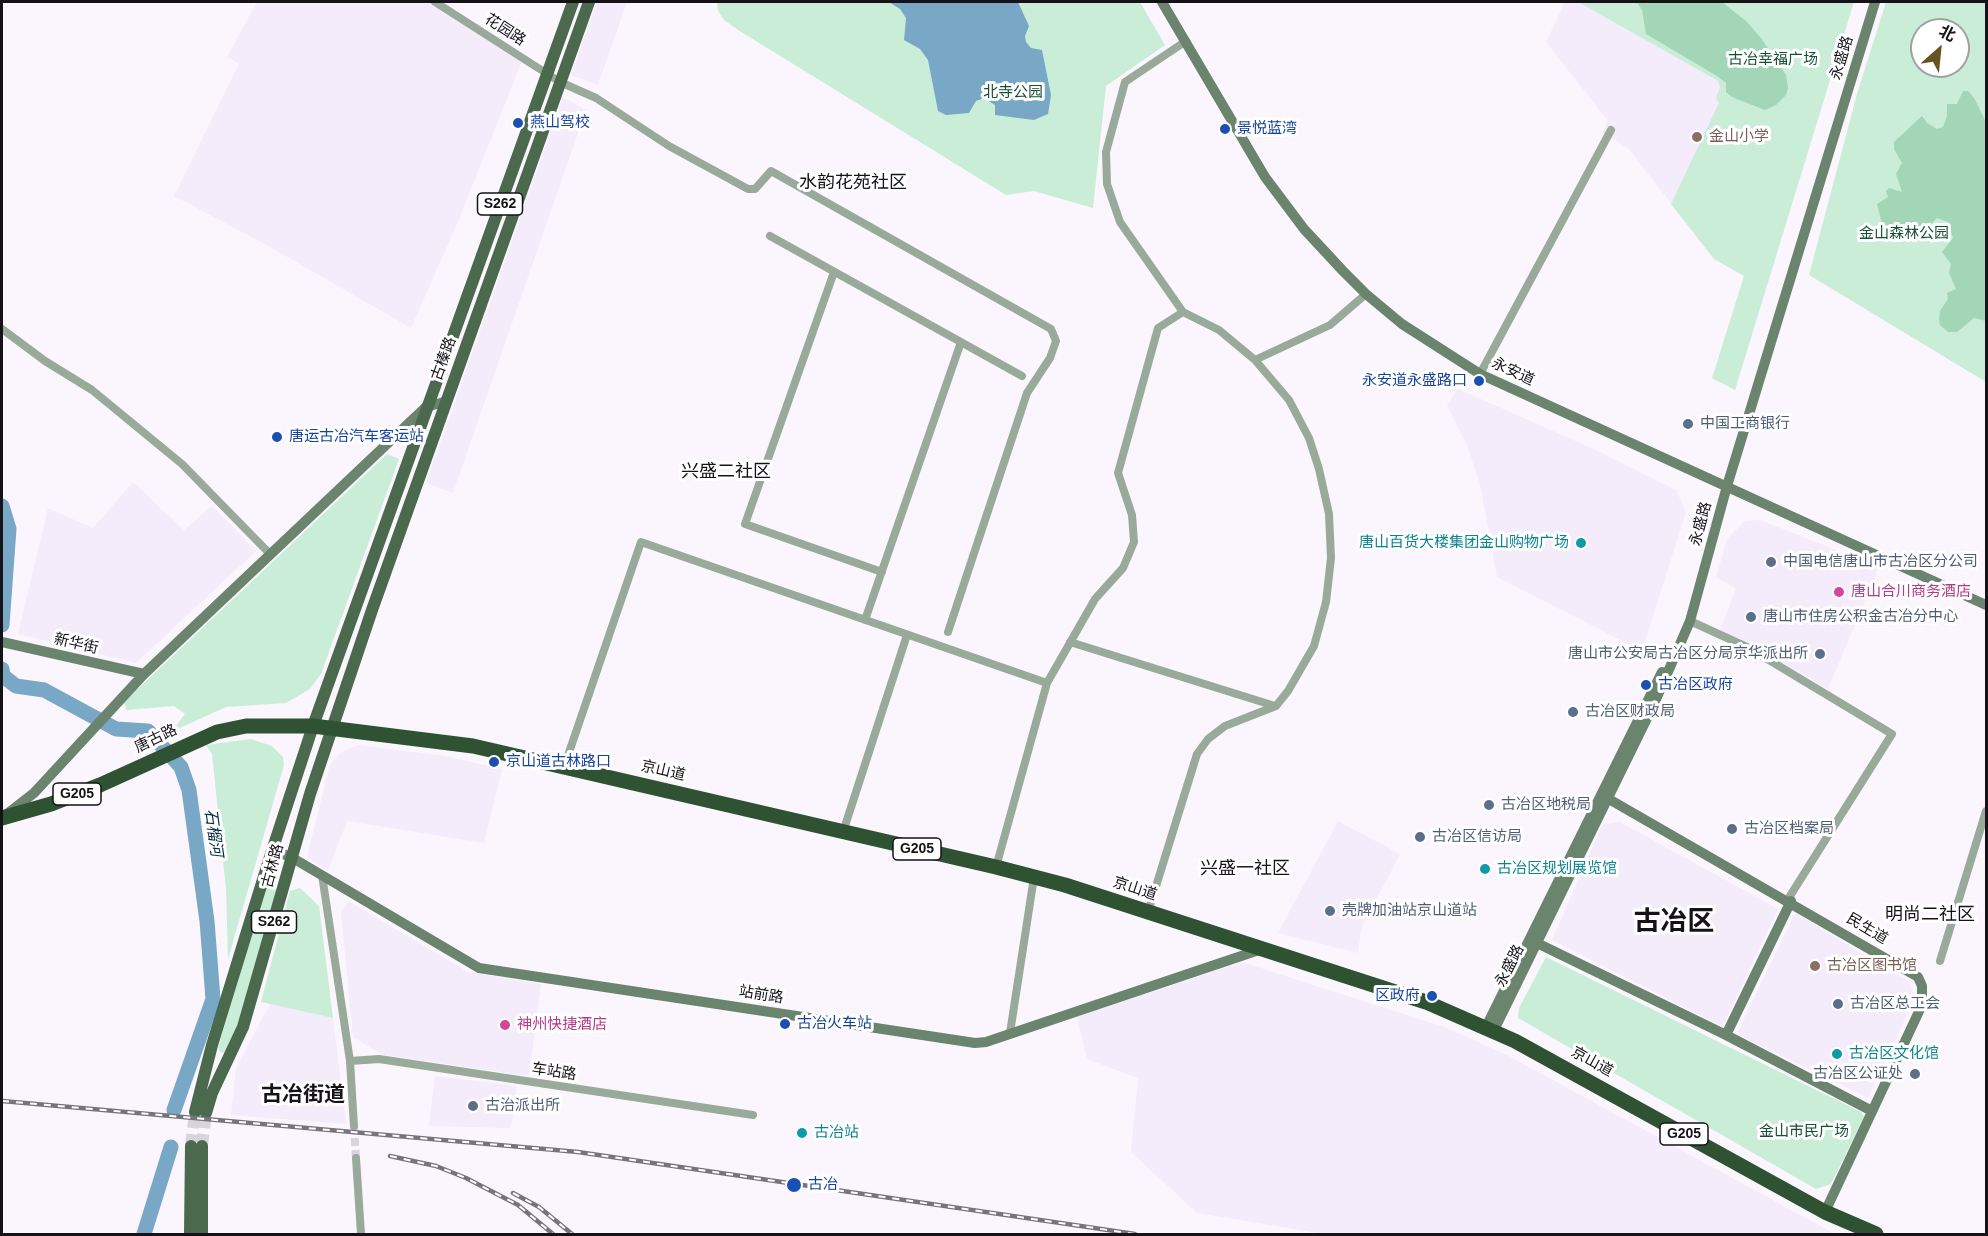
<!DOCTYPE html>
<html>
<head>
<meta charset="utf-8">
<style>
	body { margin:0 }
	#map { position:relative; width:1988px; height:1236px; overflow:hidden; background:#fbf6fe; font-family:Helvetica,"Noto Sans SC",sans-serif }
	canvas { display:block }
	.frame { position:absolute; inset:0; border:3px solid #151218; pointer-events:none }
	.north { position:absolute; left:1910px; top:18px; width:60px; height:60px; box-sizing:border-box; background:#fff; border:2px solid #a1a0a3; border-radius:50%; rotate:27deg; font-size:16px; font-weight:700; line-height:24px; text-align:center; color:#151218 }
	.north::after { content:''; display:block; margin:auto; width:21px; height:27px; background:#675321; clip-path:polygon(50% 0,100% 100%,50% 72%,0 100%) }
</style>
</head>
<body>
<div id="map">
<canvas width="1988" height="1236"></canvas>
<div class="frame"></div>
<div class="north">北</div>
</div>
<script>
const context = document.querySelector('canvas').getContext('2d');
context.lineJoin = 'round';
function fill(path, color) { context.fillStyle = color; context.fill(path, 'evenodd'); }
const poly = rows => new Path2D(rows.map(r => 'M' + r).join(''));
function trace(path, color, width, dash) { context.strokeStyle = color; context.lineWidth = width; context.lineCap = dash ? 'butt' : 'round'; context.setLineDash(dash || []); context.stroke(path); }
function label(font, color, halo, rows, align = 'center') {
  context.font = font + ' Helvetica,"Noto Sans SC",sans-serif'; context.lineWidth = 6; context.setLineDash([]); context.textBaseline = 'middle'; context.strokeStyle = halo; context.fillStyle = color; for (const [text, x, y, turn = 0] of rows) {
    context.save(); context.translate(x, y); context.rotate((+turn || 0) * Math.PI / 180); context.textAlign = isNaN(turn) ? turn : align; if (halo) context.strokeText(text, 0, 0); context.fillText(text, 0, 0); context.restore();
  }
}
const built = poly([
	[257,2,441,2,524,56,457,224,411,328,265,244,174,196,239,64,227,57],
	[597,2,627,2,598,85,571,75],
	[1565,2,1578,2,1718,81,1720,87,1714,259,1629,149,1602,132,1608,121,1546,42],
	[563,97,586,110,453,493,426,483],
	[1458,389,1596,450,1676,490,1686,512,1642,651,1497,577,1480,484,1467,445,1447,406],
	[133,482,184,530,212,506,256,551,136,663,18,634,48,508,93,528],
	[1760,520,1879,567,1828,689,1751,644,1720,630,1736,588,1716,578,1727,539,1745,521],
	[358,745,445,756,502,769,484,843,347,821,328,871,308,859,308,852,330,765,340,753],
	[1338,821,1400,854,1361,929,1358,953,1278,933],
	[1620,822,1778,909,1724,1024,1719,1025,1552,940,1602,825],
	[348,901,468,972,541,984,529,1076,383,1055,353,1037,341,912],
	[1797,914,1909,982,1915,998,1868,1098,1739,1035,1738,1031,1794,915],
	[1242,962,1447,1028,1509,1056,1835,1234,1324,1234,1197,1213,1131,1152,1138,1078,1087,1059,1077,1017],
	[270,1004,333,1018,346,1124,231,1115,236,1068],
	[435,1076,517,1086,511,1128,429,1126]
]);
const green = poly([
	[717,2,1140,2,1165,45,1106,86,1093,208,1034,191,1006,195,738,30,724,20,718,11],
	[1578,2,1854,2,1735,390,1712,378,1744,276,1714,259,1671,204,1719,103,1716,98,1720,87,1718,81],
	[1886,2,1986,2,1986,382,1809,275,1857,94],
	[1922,30,1958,30,1958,66,1922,66],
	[387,454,399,459,321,674,310,689,286,703,226,707,171,732,185,714,174,706,126,710,124,702],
	[251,739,272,746,283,757,284,765,228,959,226,889,212,754,206,745],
	[266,886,276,889,276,895,236,1031,226,1052,221,1053,218,1048],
	[300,888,319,906,333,1018,261,1002,290,891],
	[1546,957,1861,1112,1864,1117,1831,1184,1816,1189,1518,1018,1519,1008]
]);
const forest = poly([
	[1637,2,1722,2,1746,21,1761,38,1786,75,1788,88,1786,95,1776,105,1765,110,1732,97,1726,92,1726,83,1717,76,1646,34,1642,10],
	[1963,91,1968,91,1974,98,1986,122,1986,321,1974,318,1957,332,1948,332,1940,325,1939,319,1940,311,1948,299,1947,293,1956,289,1949,273,1951,264,1942,252,1953,238,1948,222,1937,218,1932,223,1917,231,1913,237,1889,242,1886,240,1877,204,1888,197,1886,191,1889,188,1902,192,1896,174,1902,163,1894,149,1894,142,1922,116,1927,123,1937,129,1943,127,1947,116,1947,104,1957,104]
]);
const water = poly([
	[889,2,1018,2,1029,26,1025,36,1026,42,1031,48,1042,50,1051,95,1048,114,1034,120,995,115,995,105,984,98,976,101,969,113,946,115,938,111,928,60,920,49,904,40,906,18,900,9]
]);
const river = poly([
	[2,506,9,529,2,625],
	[2,669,3,676,16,686,44,690,116,729,148,731,181,767,189,790,207,921,213,999,174,1110],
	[144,1234,171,1147]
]);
const streetTunnel = poly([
	[354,1126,356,1158]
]);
const primaryTunnel = poly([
	[191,1146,195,1112],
	[202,1146,206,1113]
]);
const street = poly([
	[435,2,560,82,596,98,669,146,748,189,755,189,771,171,1051,329,1056,341,1050,358,1027,393,948,632],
	[770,236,1022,376],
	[834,272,745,524,882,572],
	[2,329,45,361,92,390,182,464,271,555],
	[1255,360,1330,325,1366,294],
	[1480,374,1611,130],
	[865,620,961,342],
	[1690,621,1749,648,1892,734,1790,896,1791,901],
	[1070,642,1275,706],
	[564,767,641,542,1047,683],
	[843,832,907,635],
	[996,867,1047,683,1095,599,1123,568,1134,542,1132,515,1118,473,1158,328,1183,312],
	[322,875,350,1061,354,1126],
	[1148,912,1197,754,1208,739,1225,726,1276,706,1288,691,1314,646,1326,602,1331,558,1329,514,1319,469,1309,438,1289,400,1255,360,1219,330,1183,312,1120,222,1107,184,1106,152,1125,82,1186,41],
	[1940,961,1986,811],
	[1010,1033,1034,877],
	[350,1061,379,1059,753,1115],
	[356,1158,361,1234]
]);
const secondary = poly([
	[1162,2,1265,177,1304,229,1343,271,1366,294,1402,324,1480,374,1986,605],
	[2,642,144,674],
	[1607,798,1918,977,1922,986,1922,1005,1825,1212],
	[7,814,34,793,144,674,426,407,444,402],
	[272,850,291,857,479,968,975,1043,986,1042,1262,949],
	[1539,944,1726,1035,1872,1111],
	[1486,1027,1662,672],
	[1494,1030,1654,704,1690,621,1727,486,1875,2],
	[1726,1035,1791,901]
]);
const primary = poly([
	[195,1112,212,1045,269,860,313,726,573,2],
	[206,1113,212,1093,243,1027,310,794,372,610,589,2],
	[202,1146,202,1234],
	[190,1234,191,1146]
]);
const highway = poly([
	[2,818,51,804,100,785,217,732,246,726,313,726,473,746,996,867,1065,885,1426,1002,1515,1041,1825,1212,1876,1234]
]);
const rail = poly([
	[2,1101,578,1152,1135,1234],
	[390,1156,436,1166,466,1178,518,1205,553,1234],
	[513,1193,539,1207,572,1234]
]);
const markers = [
	[518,123,6,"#1a4fb4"],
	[1225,129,6,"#1a4fb4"],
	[1697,137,6,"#8d6e63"],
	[1479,381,6,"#1a4fb4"],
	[1688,424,6,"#5c6f8a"],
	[277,437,6,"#1a4fb4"],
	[1581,543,6,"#0f9aa8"],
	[1771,562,6,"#5c6f8a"],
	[1839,592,6,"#d1479c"],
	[1751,617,6,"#5c6f8a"],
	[1820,654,6,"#5c6f8a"],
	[1646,685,6,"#1a4fb4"],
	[1573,712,6,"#5c6f8a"],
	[494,762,6,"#1a4fb4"],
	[1489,805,6,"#5c6f8a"],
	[1732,829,6,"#5c6f8a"],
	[1420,837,6,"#5c6f8a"],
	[1485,869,6,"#0f9aa8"],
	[1330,911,6,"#5c6f8a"],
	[1815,966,6,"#8d6e63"],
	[1432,996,6,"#1a4fb4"],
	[1838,1004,6,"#5c6f8a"],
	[785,1024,6,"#1a4fb4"],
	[505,1025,6,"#d1479c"],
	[1837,1054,6,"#0f9aa8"],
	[1915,1074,6,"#5c6f8a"],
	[473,1106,6,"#5c6f8a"],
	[802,1133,6,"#0f9aa8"],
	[794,1185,8,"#1a4fb4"]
];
const shields = [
	[500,204,45],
	[77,794,48],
	[917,849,48],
	[274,922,45],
	[1684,1134,48]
];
const shieldNames = [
	["S262",500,204],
	["G205",77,794],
	["G205",917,849],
	["S262",274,922],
	["G205",1684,1134]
];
const streetNames = [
	["花园路",505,30,33],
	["永盛路",1842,58,-73],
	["古榛路",444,359,-70],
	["永安道",1513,372,25],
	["永盛路",1701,524,-75],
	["新华街",76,644,13],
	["唐古路",156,739,-26],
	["京山道",663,771,13],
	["古林路",273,866,-75],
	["京山道",1135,889,18],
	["民生道",1867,929,31],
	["永盛路",1510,966,-63],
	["站前路",761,995,9],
	["京山道",1592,1062,29],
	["车站路",554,1072,8]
];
const parkNames = [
	["古冶幸福广场",1773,60],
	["北寺公园",1013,93],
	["金山森林公园",1904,234],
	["金山市民广场",1804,1132]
];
const transitNames = [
	["燕山驾校",530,123],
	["景悦蓝湾",1237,129],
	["永安道永盛路口",1467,381,"right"],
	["唐运古冶汽车客运站",289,437],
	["古冶区政府",1658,685],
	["京山道古林路口",506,762],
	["区政府",1420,996,"right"],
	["古冶火车站",797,1024],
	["古冶",808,1185]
];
const educationNames = [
	["金山小学",1709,137],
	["古冶区图书馆",1827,966]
];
const serviceNames = [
	["中国工商银行",1700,424],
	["中国电信唐山市古冶区分公司",1783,562],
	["唐山市住房公积金古冶分中心",1763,617],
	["唐山市公安局古冶区分局京华派出所",1808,654,"right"],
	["古冶区财政局",1585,712],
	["古冶区地税局",1501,805],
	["古冶区档案局",1744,829],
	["古冶区信访局",1432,837],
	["壳牌加油站京山道站",1342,911],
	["古冶区总工会",1850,1004],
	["古冶区公证处",1903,1074,"right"],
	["古治派出所",485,1106]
];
const cultureNames = [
	["唐山百货大楼集团金山购物广场",1569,543,"right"],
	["古冶区规划展览馆",1497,869],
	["古冶区文化馆",1849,1054],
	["古冶站",814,1133]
];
const hotelNames = [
	["唐山合川商务酒店",1851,592],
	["神州快捷酒店",517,1025]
];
const waterNames = [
	["石榴河",213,833,82]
];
const quarterNames = [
	["水韵花苑社区",853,183],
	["兴盛二社区",726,472],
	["兴盛一社区",1245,869],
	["明尚二社区",1930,915]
];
const districtNames = [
	["古冶街道",303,1095]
];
const townNames = [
	["古冶区",1674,923]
];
fill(built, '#f4ebfb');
fill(green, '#c9edd6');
fill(forest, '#a3d5b7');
fill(water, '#78a8c5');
trace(river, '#78a8c5', 15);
trace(streetTunnel, '#d8d4dc', 8, [8, 4]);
trace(primaryTunnel, '#d8d4dc', 12, [12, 6]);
trace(street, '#99aa9a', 8);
trace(secondary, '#6b846d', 10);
trace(primary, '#4b694d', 12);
trace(highway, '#2f5233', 15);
trace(rail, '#77737a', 4.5);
trace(rail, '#fff', 2, [7]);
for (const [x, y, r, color] of markers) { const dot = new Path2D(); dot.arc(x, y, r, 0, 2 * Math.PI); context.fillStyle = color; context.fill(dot); trace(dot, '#fff', 2); }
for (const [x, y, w] of shields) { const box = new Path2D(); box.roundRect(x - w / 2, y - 11, w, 22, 4.5); context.fillStyle = '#fff'; context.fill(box); trace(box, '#151218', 1.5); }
label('bold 14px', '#151218', null, shieldNames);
label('15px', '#151218', '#fff', streetNames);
label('15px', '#155033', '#fff', parkNames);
label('15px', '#164399', '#fff', transitNames, 'left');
label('15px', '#785e54', '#fff', educationNames, 'left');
label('15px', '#4e5e75', '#fff', serviceNames, 'left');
label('15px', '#0d838f', '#fff', cultureNames, 'left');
label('15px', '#b23c85', '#fff', hotelNames, 'left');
label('italic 16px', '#032e43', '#fff', waterNames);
label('18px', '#151218', '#fff', quarterNames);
label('bold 21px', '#151218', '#fff', districtNames);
label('bold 27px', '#151218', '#fff', townNames);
</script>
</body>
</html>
